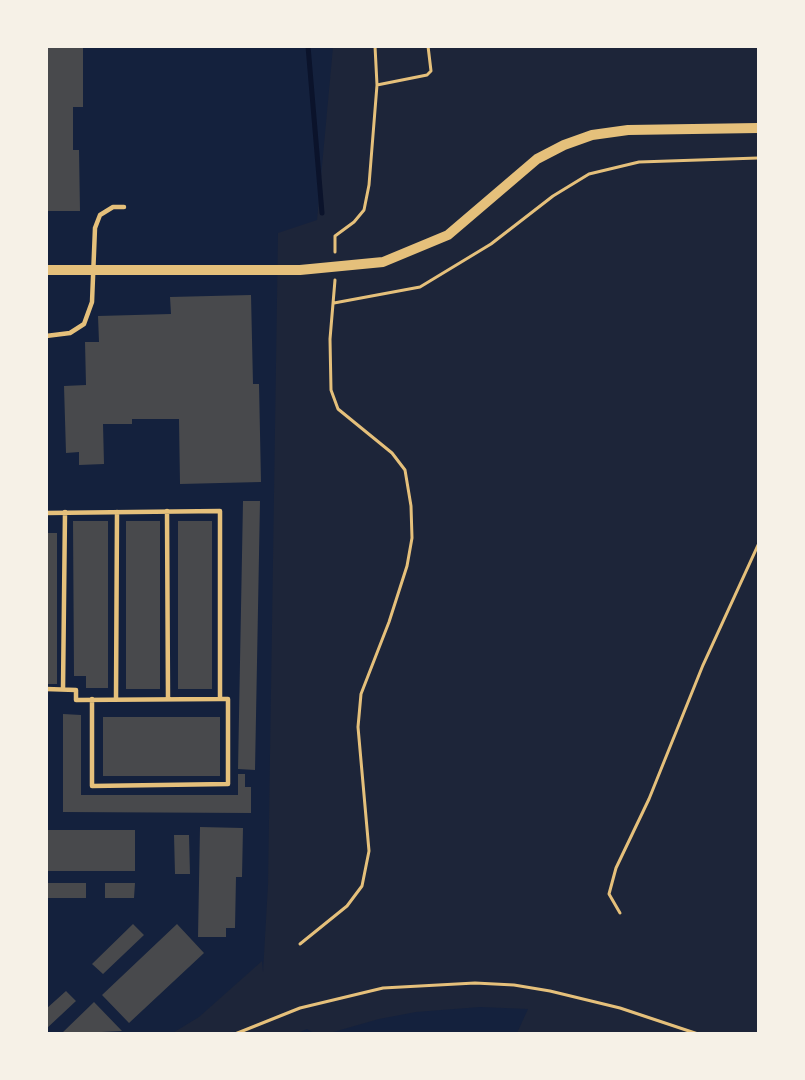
<!DOCTYPE html>
<html>
<head>
<meta charset="utf-8">
<style>
	body { margin:0 }
	#map { position:relative; width:805px; height:1080px; overflow:hidden; background:#14213d; font-family:"Open Sans",sans-serif }
	canvas { display:block }
	.frame { position:absolute; inset:0; border:48px solid #f6f1e7; pointer-events:none }
</style>
</head>
<body>
<div id="map">
<canvas width="805" height="1080"></canvas>
<div class="frame"></div>
</div>
<script>
const context = document.querySelector('canvas').getContext('2d');
context.lineJoin = 'round';
function fill(path, color) { context.fillStyle = color; context.fill(path, 'evenodd'); }
const poly = rows => new Path2D(rows.map(r => 'M' + r).join(''));
function trace(path, color, width, dash) { context.strokeStyle = color; context.lineWidth = width; context.lineCap = dash ? 'butt' : 'round'; context.setLineDash(dash || []); context.stroke(path); }
const green = poly([
	[333,47,758,47,758,1033,517,1033,528,1009,480,1007,416,1012,379,1019,330,1033,314,1033,307,1029,295,1034,171,1034,199,1017,262,961,263,972,268,885,278,233,317,220]
]);
const stream = poly([
	[308,46,322,213]
]);
const building = poly([
	[46,46,83,46,83,107,73,107,73,150,79,150,80,211,46,211],
	[251,295,253,384,259,384,261,482,180,484,179,419,132,419,132,424,103,424,104,464,79,465,79,452,66,453,64,386,86,385,85,342,99,342,98,316,171,314,170,297],
	[243,501,260,501,255,770,238,769],
	[73,521,108,521,108,688,86,688,86,676,74,676],
	[126,521,160,521,160,689,126,689],
	[178,521,212,521,212,689,178,689],
	[46,533,57,533,57,684,46,684],
	[63,714,81,715,81,795,238,795,238,774,245,774,245,787,251,787,251,813,63,812],
	[103,717,220,717,220,776,103,776],
	[200,827,243,828,242,877,236,877,235,928,226,928,226,937,198,937],
	[46,830,135,830,135,871,46,871],
	[174,835,189,835,190,874,175,874],
	[46,883,86,883,86,898,46,898],
	[105,883,135,883,134,898,105,898],
	[133,924,144,935,103,974,92,964],
	[177,924,204,953,129,1023,102,995],
	[66,991,76,1001,46,1029,46,1009],
	[94,1002,122,1031,61,1034]
]);
const path = poly([
	[377,85,427,75,431,71,428,46],
	[335,252,335,236,354,222,364,210,369,185,377,85,375,46],
	[334,303,420,287,491,244,553,196,589,174,639,162,758,158],
	[620,913,609,894,616,868,649,799,703,665,758,545],
	[300,944,347,906,362,886,369,851,358,727,361,694,389,622,407,566,412,538,411,506,405,470,392,453,338,409,331,390,330,339,335,280],
	[235,1034,300,1008,383,988,475,983,514,985,550,991,620,1008,698,1034]
]);
const service = poly([
	[46,336,70,333,84,324,92,302,95,228,100,215,113,207,124,207],
	[167,511,168,699],
	[46,513,220,511,220,699,76,700,76,690,46,689],
	[63,689,65,512],
	[92,699,92,786,228,784,228,699,220,699],
	[116,699,117,512]
]);
const tertiary = poly([
	[46,270,300,270,383,262,448,235,537,159,564,145,592,135,628,130,758,128]
]);
fill(green, '#1d2539');
trace(stream, '#0b132b', 5);
fill(building, '#48494c');
trace(path, '#e5c07b', 3);
trace(service, '#e5c07b', 4.5);
trace(tertiary, '#e5c07b', 10);
</script>
</body>
</html>
